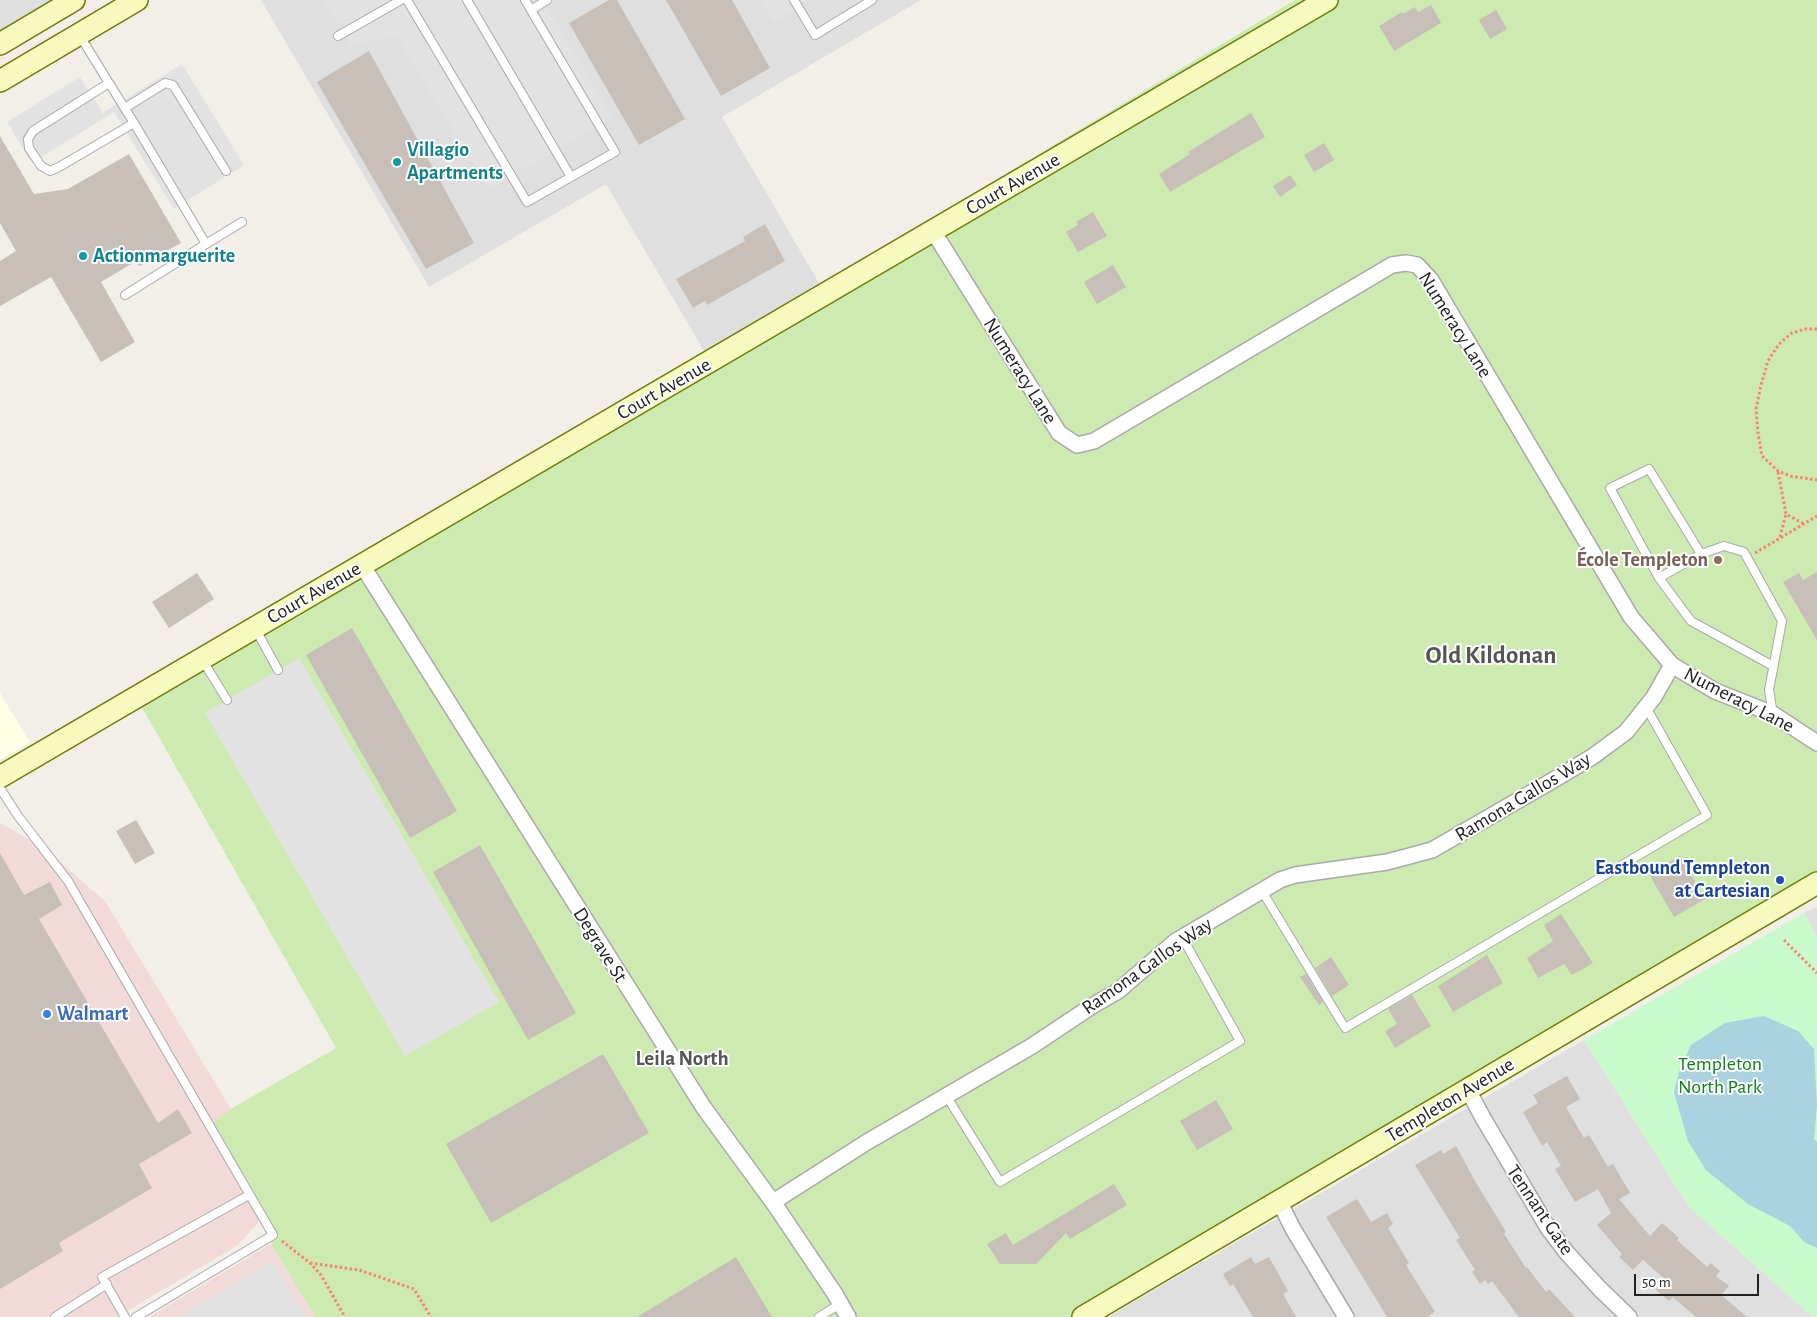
<!DOCTYPE html>
<html>
<head>
<meta charset="utf-8">
<style>
	body { margin:0 }
	#map { position:relative; width:1817px; height:1317px; overflow:hidden; background:#f2efe9; font-family:"Alegreya Sans",sans-serif }
	canvas { display:block }
	.scale { position:absolute; left:1634px; top:1274px; width:125px; height:22px; box-sizing:border-box; border:2px solid #222; border-top:0; padding-left:6px; font-size:15px; line-height:18px; white-space:nowrap; color:#222; -webkit-text-stroke:4px #fff; paint-order:stroke }
</style>
</head>
<body>
<div id="map">
<canvas width="1817" height="1317"></canvas>
<div class="scale">50 m</div>
</div>
<script>
const context = document.querySelector('canvas').getContext('2d');
context.lineJoin = 'round';
function fill(path, color) { context.fillStyle = color; context.fill(path, 'evenodd'); }
const poly = rows => new Path2D(rows.map(r => 'M' + r).join(''));
function trace(path, color, width, dash) { context.strokeStyle = color; context.lineWidth = width; context.lineCap = dash ? 'butt' : 'round'; context.setLineDash(dash || []); context.stroke(path); }
function label(font, color, halo, rows, align = 'center') {
  context.font = font + ' "Alegreya Sans",sans-serif'; context.lineWidth = 4; context.setLineDash([]); context.textBaseline = 'middle'; context.strokeStyle = halo; context.fillStyle = color; for (const [text, x, y, turn = 0] of rows) {
    context.save(); context.translate(x, y); context.rotate((+turn || 0) * Math.PI / 180); context.textAlign = isNaN(turn) ? turn : align; if (halo) context.strokeText(text, 0, 0); context.fillText(text, 0, 0); context.restore();
  }
}
const residential = poly([
	[0,0,55,0,0,32],
	[261,0,921,0,722,117,819,283,704,351,606,184,429,287],
	[1817,906,1817,936,1804,913],
	[1584,1040,1689,1207,1813,1317,1108,1317]
]);
const commercial = poly([
	[0,823,43,847,105,901,283,1195,238,1245,117,1317,0,1317],
	[271,1244,315,1317,149,1317]
]);
const education = poly([
	[0,693,30,742,0,760]
]);
const grass = poly([
	[1295,0,1817,0,1817,883,1084,1317,315,1317,271,1244,273,1235,209,1125,234,1107,336,1048,136,697]
]);
const park = poly([
	[1804,913,1817,936,1817,1317,1813,1317,1689,1207,1584,1040]
]);
const parking = poly([
	[324,0,543,0,612,117,489,190,397,36,350,44],
	[760,0,810,0,773,22],
	[182,64,244,165,174,209,114,112,32,163,7,122,80,77,103,113],
	[299,658,499,1002,405,1056,205,713],
	[273,1261,306,1317,178,1317]
]);
const water = poly([
	[1764,1016,1798,1031,1814,1049,1817,1106,1814,1139,1817,1142,1817,1248,1804,1242,1790,1226,1748,1204,1706,1170,1688,1141,1674,1092,1680,1069,1691,1045,1725,1023]
]);
const building = poly([
	[609,0,617,0,685,119,639,145,569,23],
	[666,0,732,0,770,68,721,96],
	[1431,5,1441,23,1394,51,1379,26,1402,12,1403,14,1415,7,1418,12],
	[1496,10,1507,29,1490,39,1479,20],
	[369,51,474,243,426,269,317,82],
	[1251,113,1265,137,1170,192,1159,174,1190,154,1188,152],
	[0,136,34,194,68,189,129,154,181,243,139,266,136,261,101,282,135,342,101,362,51,277,0,306,0,261,16,251,0,223],
	[1324,143,1334,160,1314,172,1304,155],
	[1290,175,1297,185,1280,197,1273,186],
	[1093,212,1107,236,1078,252,1066,232,1078,225,1076,222],
	[765,224,785,261,707,305,705,301,693,308,676,279,745,241,743,237],
	[1113,265,1126,287,1097,304,1084,282],
	[1817,572,1817,640,1783,582,1799,573,1803,580],
	[197,573,214,599,169,628,152,602],
	[352,628,457,811,410,838,306,655],
	[136,820,155,853,135,864,116,831],
	[480,845,576,1013,528,1040,433,872],
	[0,853,24,895,50,882,62,905,39,919,158,1123,178,1109,192,1133,139,1164,152,1188,59,1243,63,1251,0,1289],
	[1680,856,1705,899,1674,917,1649,874],
	[1561,914,1593,963,1572,975,1564,964,1538,978,1527,958,1553,941,1544,925],
	[1487,955,1503,983,1453,1012,1438,986],
	[1331,957,1349,985,1332,996,1315,968],
	[1306,974,1323,1002,1319,1005,1300,977],
	[1412,995,1431,1026,1395,1048,1385,1031,1397,1024,1388,1009],
	[603,1054,649,1133,491,1223,446,1144],
	[1567,1076,1580,1099,1566,1107,1584,1138,1589,1135,1608,1167,1613,1164,1630,1193,1619,1199,1650,1236,1662,1223,1679,1238,1677,1240,1707,1267,1711,1263,1720,1271,1716,1276,1729,1286,1721,1295,1747,1317,1696,1317,1673,1297,1669,1301,1656,1290,1665,1279,1643,1260,1633,1270,1619,1257,1622,1254,1597,1225,1611,1213,1598,1189,1575,1202,1555,1169,1561,1166,1547,1142,1542,1146,1523,1112,1538,1103,1533,1095],
	[1216,1100,1233,1129,1197,1150,1180,1121],
	[1456,1146,1475,1181,1506,1232,1504,1234,1526,1268,1527,1267,1546,1292,1549,1289,1575,1317,1519,1317,1492,1281,1488,1284,1485,1280,1480,1284,1472,1272,1475,1270,1456,1240,1460,1238,1415,1165,1441,1150,1443,1154],
	[1114,1184,1127,1205,1070,1239,1066,1233,1036,1264,1000,1264,987,1244,1006,1233,1013,1245],
	[1357,1199,1371,1222,1387,1213,1393,1224,1388,1228,1409,1263,1406,1265,1435,1312,1427,1317,1387,1317,1326,1217],
	[736,1257,772,1317,637,1317],
	[1251,1257,1255,1264,1269,1257,1288,1291,1283,1294,1296,1317,1253,1317,1233,1284,1230,1286,1223,1274]
]);
const path = poly([
	[1817,329,1805,329,1792,333,1779,344,1768,361,1761,385,1756,409,1758,433,1762,456,1778,471,1790,476,1817,480],
	[1778,472,1786,514,1804,524],
	[1780,537,1786,514],
	[1755,553,1817,516],
	[1784,940,1817,973],
	[282,1241,310,1263,321,1275,345,1317],
	[310,1263,359,1270,414,1289,431,1317]
]);
const lane = poly([
	[407,0,527,202,615,152,525,0],
	[467,0,571,177],
	[794,0,815,35,872,0],
	[531,10,547,0],
	[80,36,109,83,33,131,28,139,29,148,41,166,50,171,59,167,134,123,109,83],
	[338,36,401,0],
	[125,108,165,83,173,85,226,171],
	[206,244,242,222],
	[125,295,206,244,134,123],
	[1659,578,1701,554],
	[256,630,278,670],
	[203,661,227,700],
	[1773,714,1769,690,1782,621,1744,552,1724,546,1701,554,1649,469,1610,488,1659,578,1691,621,1773,666],
	[0,788,18,816,68,881,273,1235,136,1317],
	[1262,891,1345,1028,1707,815,1646,707],
	[947,1097,1000,1182,1240,1041,1182,937],
	[55,1317,107,1284],
	[125,1317,102,1277,249,1195],
	[819,1317,840,1304]
]);
const street = poly([
	[933,231,1059,433,1077,445,1094,441,1392,265,1406,263,1417,265,1431,280,1631,617,1672,665,1715,691,1773,714,1817,743],
	[362,565,704,1108,775,1205,835,1294,848,1317],
	[1468,1090,1483,1118,1548,1228,1567,1253,1600,1289,1629,1317],
	[1279,1201,1293,1229,1346,1317],
	[773,1202,867,1142,1032,1046,1092,1006,1118,991,1176,941,1280,880,1295,875,1387,862,1432,850,1550,782,1592,757,1626,732,1654,697,1672,665]
]);
const secondary = poly([
	[0,44,74,0],
	[0,81,137,0],
	[0,777,1327,0],
	[1083,1317,1817,883]
]);
const markers = [
	[397,162,5,"#0f9aa8"],
	[83,256,5,"#0f9aa8"],
	[1718,560,5,"#8d6e63"],
	[1780,880,5,"#1a4fb4"],
	[47,1014,5,"#3f7fe0"]
];
const cultureNames = [
	["Villagio",407,150],
	["Apartments",407,173],
	["Actionmarguerite",93,256]
];
const streetNames = [
	["Court Avenue",1013,184,-30],
	["Numeracy Lane",1455,325,58],
	["Numeracy Lane",1020,371,58],
	["Court Avenue",664,389,-30],
	["Court Avenue",314,593,-30],
	["Numeracy Lane",1739,700,27],
	["Ramona Gallos Way",1523,797,-31],
	["Degrave St",600,945,58],
	["Ramona Gallos Way",1147,966,-35],
	["Templeton Avenue",1450,1100,-31],
	["Tennant Gate",1540,1210,56]
];
const educationNames = [
	["École Templeton",1708,560]
];
const transitNames = [
	["Eastbound Templeton",1770,868],
	["at Cartesian",1770,891]
];
const shopNames = [
	["Walmart",57,1014]
];
const parkNames = [
	["Templeton",1720,1064],
	["North Park",1720,1087]
];
const neighbourhoodNames = [
	["Leila North",682,1059]
];
const districtNames = [
	["Old Kildonan",1491,655]
];
fill(residential, '#e0dfdf');
fill(commercial, '#f2dad9');
fill(education, '#ffffe5');
fill(grass, '#cdebb0');
fill(park, '#c8facc');
fill(parking, '#e2e2e2');
fill(water, '#aad3df');
fill(building, '#c7bfb8');
trace(lane, '#a9a9a9', 10);
trace(street, '#a9a9a9', 18);
trace(secondary, '#707d05', 24);
trace(path, '#fa8072', 3, [2.5, 2.5]);
trace(lane, '#fff', 8);
trace(street, '#fff', 15);
trace(secondary, '#f7fabf', 21);
for (const [x, y, r, color] of markers) { const dot = new Path2D(); dot.arc(x, y, r, 0, 2 * Math.PI); context.fillStyle = color; context.fill(dot); trace(dot, '#fff', 2); }
label('bold 20px', '#0d838f', '#fff', cultureNames, 'left');
label('20px', '#222', '#fff', streetNames);
label('bold 20px', '#785e54', '#fff', educationNames, 'right');
label('bold 20px', '#164399', '#fff', transitNames, 'right');
label('bold 20px', '#366cbe', '#fff', shopNames, 'left');
label('20px', '#0c8416', '#fff', parkNames);
label('bold 21px', '#555', '#fff', neighbourhoodNames);
label('bold 25px', '#555', '#fff', districtNames);
</script>
</body>
</html>
